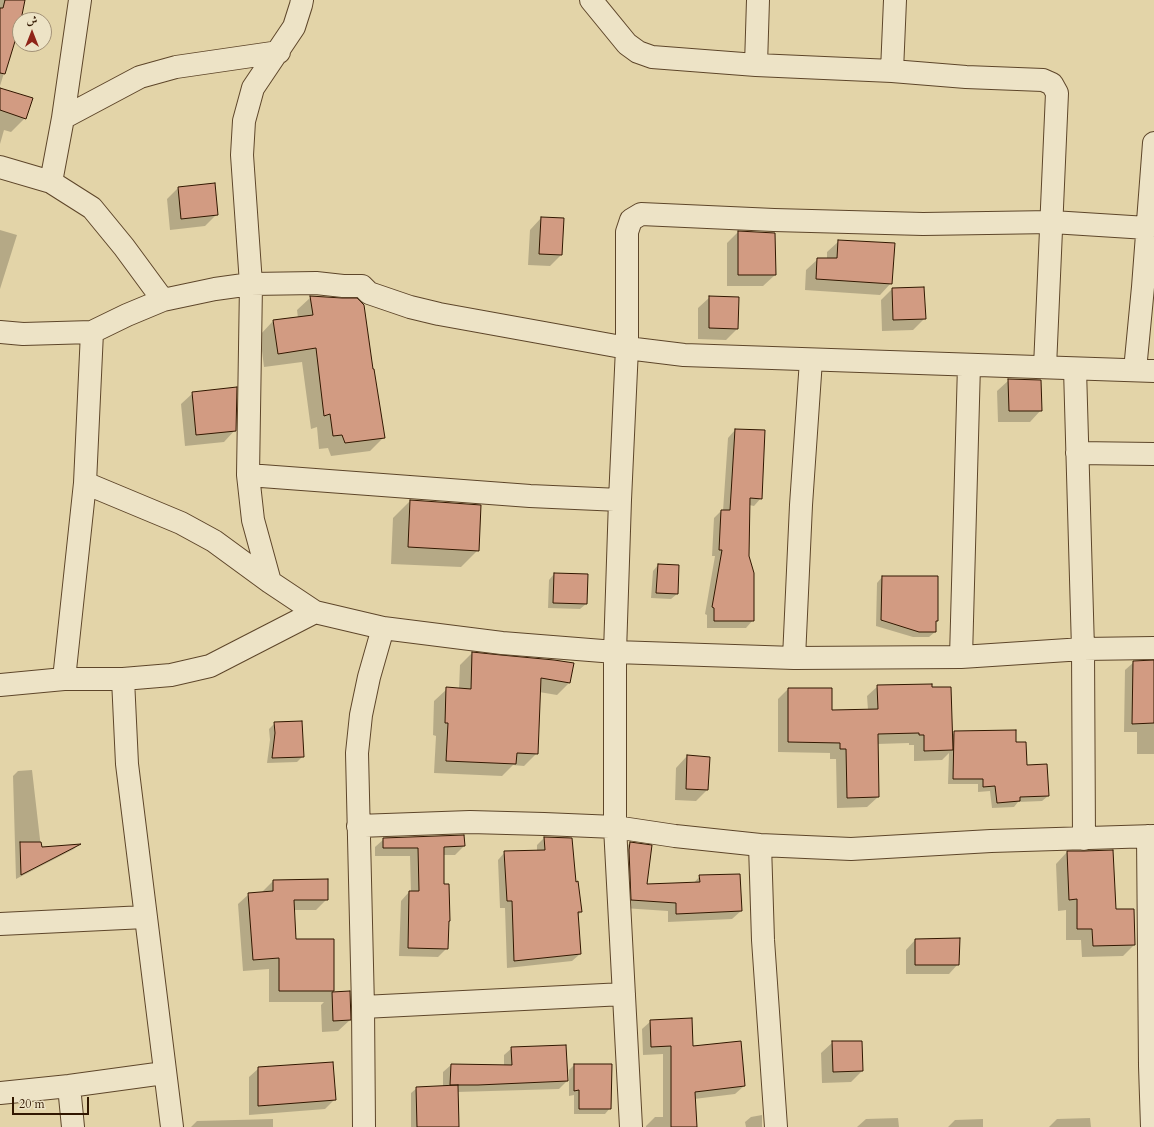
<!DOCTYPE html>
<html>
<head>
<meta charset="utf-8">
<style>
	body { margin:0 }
	#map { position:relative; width:1154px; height:1127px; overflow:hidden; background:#e3d4a8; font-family:Cardo,Amiri,serif }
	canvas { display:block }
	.north { position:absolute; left:12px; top:12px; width:40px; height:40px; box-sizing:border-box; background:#ede3c6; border:1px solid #a29177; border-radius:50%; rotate:0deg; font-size:11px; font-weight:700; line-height:16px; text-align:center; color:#311700 }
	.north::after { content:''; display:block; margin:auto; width:14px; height:18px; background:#8f2418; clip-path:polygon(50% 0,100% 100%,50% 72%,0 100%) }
	.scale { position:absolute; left:12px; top:1097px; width:77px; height:18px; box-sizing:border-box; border:2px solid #311700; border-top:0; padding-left:5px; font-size:12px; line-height:14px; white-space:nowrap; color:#311700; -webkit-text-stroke:3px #ede3c6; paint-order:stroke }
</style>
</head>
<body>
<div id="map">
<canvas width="1154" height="1127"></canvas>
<div class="north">ش</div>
<div class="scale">20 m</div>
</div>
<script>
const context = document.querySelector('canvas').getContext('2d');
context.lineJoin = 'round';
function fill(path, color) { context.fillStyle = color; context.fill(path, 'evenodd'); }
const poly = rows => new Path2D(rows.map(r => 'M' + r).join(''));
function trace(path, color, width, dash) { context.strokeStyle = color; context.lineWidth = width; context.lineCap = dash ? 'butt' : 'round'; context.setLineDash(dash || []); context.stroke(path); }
const shadow = poly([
	[0,0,24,0,19,24,0,86],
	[0,89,25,118,11,132,4,130,0,144],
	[178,188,217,214,205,226,170,230,167,199],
	[541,218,563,219,561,255,550,266,528,265,530,230],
	[0,230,17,235,0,289],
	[738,232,775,275,763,286,727,286,727,243],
	[839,241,891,283,880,295,805,290,806,270,818,259,827,259,827,252],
	[892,289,925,318,913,330,882,331,881,300],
	[311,297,372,370,384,437,370,451,331,456,328,448,319,449,317,427,311,429,302,362,264,367,260,335,273,321,298,318,297,310],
	[710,297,737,329,726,340,698,339,698,308],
	[1009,380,1041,410,1030,422,998,422,997,391],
	[193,393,235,430,224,442,185,446,181,404],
	[735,430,761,498,754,506,749,505,748,556,753,620,746,628,707,628,707,615,705,614,715,556,712,556,714,518,721,511,723,511,728,438],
	[410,501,478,550,461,567,391,564,393,518],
	[658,565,678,566,677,594,671,599,651,598,653,571],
	[554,574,586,604,580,609,548,608,549,580],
	[882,577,937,620,935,622,935,632,929,637,913,637,876,626,877,583],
	[472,653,569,683,557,695,539,692,537,753,524,766,513,765,502,776,434,773,436,736,433,735,434,701,447,689,459,689,460,665],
	[1154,661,1154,754,1137,754,1137,732,1124,732,1125,670,1134,662],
	[878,686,931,689,952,736,955,732,1015,744,1026,766,1048,796,1042,801,1018,802,1014,807,992,808,990,791,978,792,978,784,948,784,949,753,942,760,914,761,914,745,909,745,909,743,877,744,878,797,867,807,837,808,836,759,830,759,830,753,778,752,778,699,788,689,831,711,868,710,867,696],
	[275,723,302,757,297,762,267,763,270,740,269,729],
	[687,756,707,790,696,801,675,800,676,768],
	[32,770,41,848,78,845,74,849,16,879,13,776,18,771],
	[544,838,576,883,581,912,578,915,580,954,572,961,507,968,505,908,500,908,498,860,505,852,537,851,537,845],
	[384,839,464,846,455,855,443,855,447,948,438,957,399,956,401,901,409,892,411,892,410,856,375,856,375,847],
	[630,843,646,885,693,884,700,876,741,911,732,919,668,922,668,911,623,908,622,851],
	[1067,852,1115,910,1134,945,1123,956,1082,957,1081,940,1066,940,1066,910,1058,911,1056,864],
	[327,880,327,899,316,910,293,910,295,940,333,940,333,991,331,993,349,992,350,1020,338,1031,322,1032,321,1005,324,1002,269,1002,269,969,243,971,238,904,249,894,262,892,273,881],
	[915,940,958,964,949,974,906,974,906,950],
	[651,1021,692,1047,744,1086,735,1094,694,1099,696,1127,646,1127,646,1126,655,1117,663,1117,663,1054,643,1055,642,1029],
	[833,1042,862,1071,851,1082,822,1083,821,1053],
	[512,1048,567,1081,559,1089,457,1092,458,1127,411,1127,411,1093,417,1088,443,1087,443,1072,451,1065,504,1066,504,1055],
	[574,1065,611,1065,610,1108,605,1114,574,1114,574,1095,569,1096,569,1070],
	[259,1068,335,1099,325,1109,249,1115,249,1077],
	[762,1115,762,1127,746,1127,745,1122,751,1117],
	[898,1118,899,1127,857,1127,866,1119],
	[1090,1118,1091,1127,1049,1127,1057,1119],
	[273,1119,273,1127,191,1127,197,1121],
	[983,1119,983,1127,948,1127,955,1120]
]);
const building = poly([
	[5,0,25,0,21,20,20,20,20,25,5,74,0,73,0,8,3,8,5,0],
	[0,88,33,98,26,119,0,110,0,88],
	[215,183,218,215,181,219,178,187,215,183],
	[541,217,564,218,562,255,539,254,541,217],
	[738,231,775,233,776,275,738,275,738,231],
	[838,240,895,243,892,284,816,279,817,258,837,258,838,240],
	[924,287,926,319,893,320,892,288,924,287],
	[310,296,342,298,357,298,364,305,373,369,374,369,385,438,345,443,342,435,333,436,330,414,324,416,316,348,278,354,273,320,313,315,310,296],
	[709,296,739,297,738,329,709,328,709,296],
	[1008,379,1041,380,1042,411,1009,411,1008,379],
	[237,387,236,431,196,435,192,392,237,387],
	[735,429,765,430,762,499,750,498,749,556,754,573,754,621,714,621,714,608,712,607,722,550,719,550,721,510,730,510,735,429],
	[410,500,481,505,479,551,408,547,410,500],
	[658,564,679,565,678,594,656,593,658,564],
	[554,573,588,574,587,604,553,603,554,573],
	[882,576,938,576,938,621,936,621,936,632,919,632,881,620,882,576],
	[472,652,501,655,554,660,574,663,570,683,541,678,538,754,517,753,516,764,446,761,448,723,445,723,446,687,471,689,472,652],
	[1154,660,1154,723,1132,724,1133,661,1154,660],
	[932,684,932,687,951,687,953,750,924,751,924,735,919,735,919,733,878,734,879,797,847,798,846,749,840,749,840,743,788,742,788,688,832,688,832,710,878,709,877,685,932,684],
	[302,721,304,757,272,758,275,733,274,722,302,721],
	[1016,730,1016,742,1026,742,1027,765,1047,764,1049,796,1020,797,1020,801,997,803,995,786,983,787,983,779,953,779,954,731,1016,730],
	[687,755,710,757,708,790,686,789,687,755],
	[464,835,465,846,444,847,444,884,449,884,450,921,449,921,448,949,408,948,409,891,419,891,418,848,383,848,383,838,464,835],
	[544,837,572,838,576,882,578,881,582,912,578,912,581,954,514,961,512,901,507,901,504,851,545,850,544,837],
	[20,842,41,842,42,847,81,844,21,875,20,842],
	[630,842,652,845,647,884,700,882,699,875,740,874,742,911,676,914,676,903,631,900,629,850,630,842],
	[1113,850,1116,909,1134,909,1135,945,1093,946,1092,929,1077,929,1077,899,1069,900,1067,851,1084,851,1113,850],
	[328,879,328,900,294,900,296,939,334,939,334,991,279,991,279,958,253,960,248,893,273,891,273,880,328,879],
	[960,938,959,965,915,965,915,939,960,938],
	[350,991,351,1020,333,1021,332,992,350,991],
	[692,1018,693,1046,741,1041,745,1086,695,1092,697,1127,671,1127,671,1046,651,1047,650,1020,692,1018],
	[832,1041,862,1041,863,1071,833,1072,832,1041],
	[566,1045,568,1081,478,1085,450,1085,451,1064,512,1065,511,1047,566,1045],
	[333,1062,336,1100,258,1106,258,1067,333,1062],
	[574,1064,612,1064,611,1109,579,1109,579,1090,574,1091,574,1064],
	[458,1085,459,1127,417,1127,416,1087,458,1085]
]);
const street = poly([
	[591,0,627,44,638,52,652,57,756,65,892,71,966,77,1043,80,1052,84,1057,93,1045,367],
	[756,65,758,0],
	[892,71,895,0],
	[63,118,140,77,176,67,279,52],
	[0,167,51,182,92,208,124,247,163,300],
	[51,182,63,118,80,0],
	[0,332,23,334,92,332,127,315,163,300,215,289,251,284,316,283,343,286,362,286,369,293,410,307,439,314,627,348,684,355,1154,371],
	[1075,369,1083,649,1084,839],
	[1135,370,1143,287,1154,143],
	[1077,453,1154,454],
	[248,475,530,496,620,500],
	[85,483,181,523,214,541,270,582,315,612,383,628,502,643,615,652,794,658,961,657,1083,649,1154,648],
	[270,582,253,520,248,475,251,284,242,155,244,121,253,88,294,27,301,5,302,0],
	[961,657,969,365],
	[794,658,801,505,811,360],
	[64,679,85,483,92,332],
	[123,679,127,764,172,1127],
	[0,685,64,679,123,679,171,675,210,666,315,612],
	[358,826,470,822,544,824,615,827,675,836,760,845,851,849,991,841,1154,836],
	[1148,836,1150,1066,1152,1127],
	[760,845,763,940,776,1127],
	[0,924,145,917],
	[363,1007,624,994],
	[69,1086,73,1127],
	[0,1093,69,1086,164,1073],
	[364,1127,363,1007,357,753,361,715,369,677,383,628],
	[631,1127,615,827,615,652,620,500,627,348,627,232,631,220,641,214,774,220,923,224,1052,222,1147,228]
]);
fill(shadow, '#0003');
fill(building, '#d29b82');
trace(building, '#311700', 1);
trace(street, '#5e462a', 24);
trace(street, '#ede3c6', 22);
</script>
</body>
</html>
